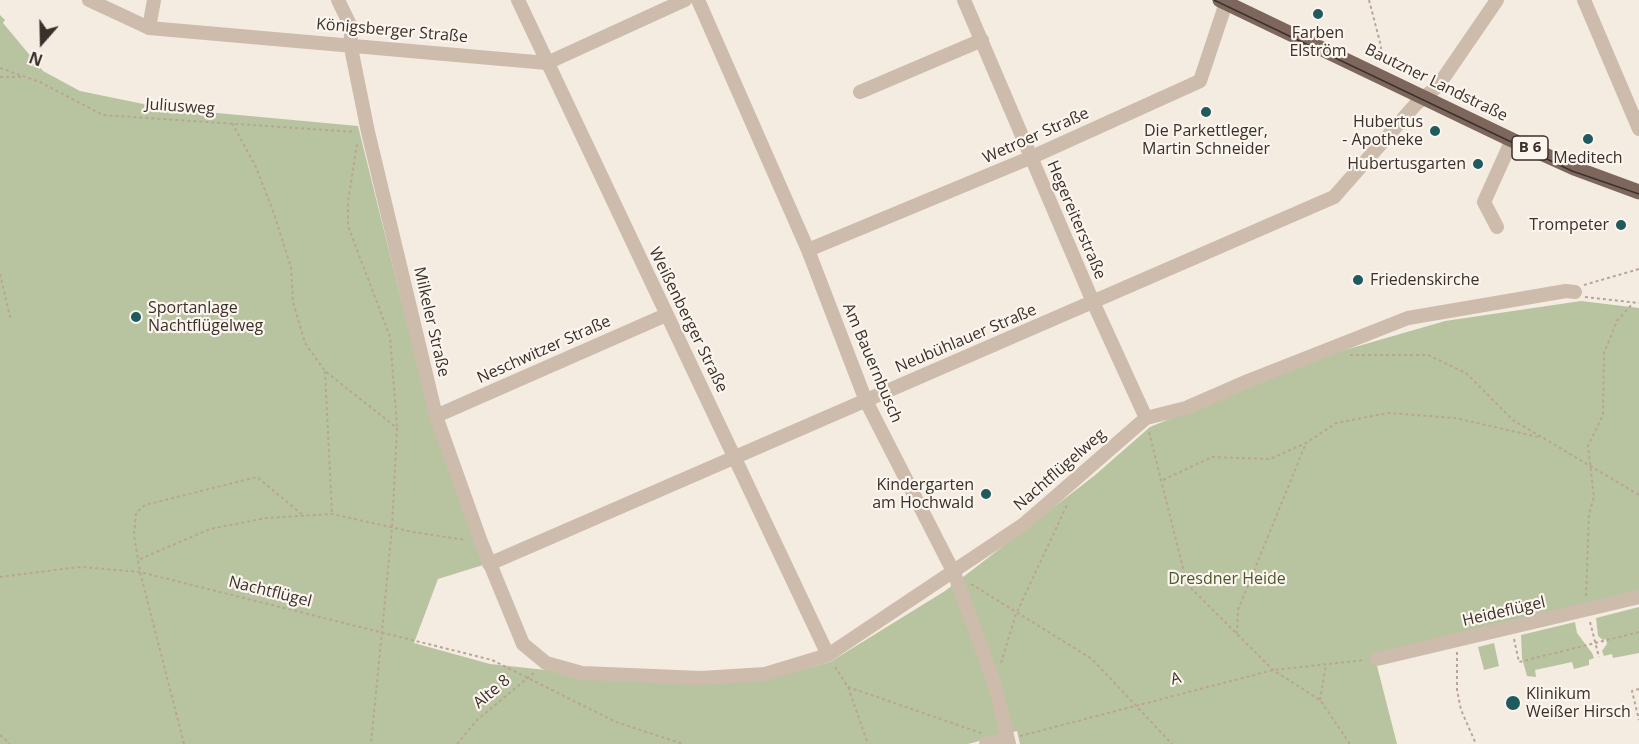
<!DOCTYPE html>
<html>
<head>
<meta charset="utf-8">
<style>
	body { margin:0 }
	#map { position:relative; width:1639px; height:744px; overflow:hidden; background:#f4ebe1; font-family:"Open Sans",sans-serif }
	canvas { display:block }
	.north { position:absolute; left:12px; top:12px; width:60px; height:60px; -webkit-text-stroke:4px #fbf5ee; paint-order:stroke; rotate:200deg; font-size:16px; font-weight:700; line-height:24px; text-align:center; color:#3b302b }
	.north::after { content:''; display:block; margin:auto; width:21px; height:27px; background:#3b302b; clip-path:polygon(50% 0,100% 100%,50% 72%,0 100%) }
</style>
</head>
<body>
<div id="map">
<canvas width="1639" height="744"></canvas>
<div class="north">N</div>
</div>
<script>
const context = document.querySelector('canvas').getContext('2d');
context.lineJoin = 'round';
function fill(path, color) { context.fillStyle = color; context.fill(path, 'evenodd'); }
const poly = rows => new Path2D(rows.map(r => 'M' + r).join(''));
function trace(path, color, width, dash) { context.strokeStyle = color; context.lineWidth = width; context.lineCap = dash ? 'butt' : 'round'; context.setLineDash(dash || []); context.stroke(path); }
function label(font, color, halo, rows, align = 'center') {
  context.font = font + ' "Open Sans",sans-serif'; context.lineWidth = 4.5; context.setLineDash([]); context.textBaseline = 'middle'; context.strokeStyle = halo; context.fillStyle = color; for (const [text, x, y, turn = 0] of rows) {
    context.save(); context.translate(x, y); context.rotate((+turn || 0) * Math.PI / 180); context.textAlign = isNaN(turn) ? turn : align; if (halo) context.strokeText(text, 0, 0); context.fillText(text, 0, 0); context.restore();
  }
}
const green = poly([
	[0,15,5,20,3,23,43,71,80,91,163,108,358,126,430,415,483,565,438,579,414,643,490,664,583,674,765,680,830,662,945,591,1094,476,1150,427,1324,356,1445,321,1581,301,1639,308,1639,593,1376,662,1397,744,1020,744,1017,731,968,744,0,744],
	[1639,607,1639,653,1613,658,1612,654,1604,656,1602,651,1607,644,1606,639,1603,640,1598,636,1596,618],
	[1575,622,1577,633,1592,653,1594,658,1589,660,1589,665,1574,669,1572,662,1535,670,1536,677,1527,676,1522,658,1521,635],
	[1494,643,1499,666,1484,670,1478,647]
]);
const path = poly([
	[1369,0,1381,46,1380,61],
	[0,68,40,82,103,115,355,132],
	[0,77,24,77],
	[232,123,255,165,272,208,291,267,293,302,305,343,325,371,397,428,392,528,371,744],
	[357,144,348,202,348,226,390,337,397,426],
	[0,274,11,321],
	[1584,285,1639,269],
	[1585,297,1639,303],
	[1350,355,1428,355,1466,373,1513,420,1639,495],
	[325,371,332,514],
	[1149,432,1187,584,1273,670,1320,700,1350,744],
	[1163,480,1212,457,1270,459,1306,443,1336,423,1388,413,1455,418,1538,437],
	[140,559,210,529,266,518,332,514,413,532,466,540],
	[0,577,79,567,140,572,492,660,616,722,683,744],
	[971,584,1092,659,1172,744],
	[1586,596,1589,514,1594,497,1588,446,1603,415,1604,353,1617,321,1634,302],
	[1590,622,1599,657],
	[1237,634,1238,610,1306,443],
	[1514,639,1519,662,1639,632],
	[1457,652,1457,690,1461,710,1476,744],
	[1001,663,1016,614,1067,505],
	[835,667,848,687,868,744],
	[848,687,981,733],
	[1639,689,1632,691,1639,720],
	[1320,700,1326,665],
	[0,735,10,744],
	[1020,736,1273,670,1365,660],
	[184,744,140,572,134,535,136,513,145,505,257,477,304,516],
	[457,744,477,720,536,671]
]);
const minor = poly([
	[89,0,149,28,547,63,685,0],
	[338,0,352,29,350,43,368,132,436,416,481,542,523,644,546,663,582,673,701,678,765,674,828,655,1024,524,1146,418,1186,408,1248,381,1408,318,1566,291,1575,292],
	[518,0,828,655],
	[698,0,808,250,866,401,954,573,995,685,1009,744],
	[964,0,1093,302,1146,418],
	[1584,0,1639,129],
	[149,28,154,0],
	[860,92,982,40],
	[1497,227,1484,202,1512,140],
	[808,250,1032,157,1200,81,1226,3],
	[436,416,666,315],
	[489,564,1334,197,1416,104,1438,86,1497,0],
	[1377,659,1639,597],
	[986,744,1008,739]
]);
const major = poly([
	[1220,0,1512,140,1574,168,1639,192]
]);
const tram = poly([
	[1214,0,1572,171,1639,194]
]);
const markers = [
	[1318,14,6,"#1f5a5e"],
	[1206,112,6,"#1f5a5e"],
	[1435,131,6,"#1f5a5e"],
	[1588,139,6,"#1f5a5e"],
	[1478,164,6,"#1f5a5e"],
	[1621,225,6,"#1f5a5e"],
	[1358,280,6,"#1f5a5e"],
	[136,317,6,"#1f5a5e"],
	[986,494,6,"#1f5a5e"],
	[1513,703,8,"#1f5a5e"]
];
const shields = [
	[1530,148,36]
];
const shieldNames = [
	["B 6",1530,148]
];
const streetNames = [
	["Königsberger Straße",392,31,5],
	["Bautzner Landstraße",1436,83,26],
	["Juliusweg",180,107,4],
	["Wetroer Straße",1036,136,-24],
	["Hegereiterstraße",1076,220,67],
	["Weißenberger Straße",688,320,64],
	["Milkeler Straße",431,322,77],
	["Neubühlauer Straße",966,339,-23],
	["Neschwitzer Straße",544,350,-24],
	["Am Bauernbusch",872,363,67],
	["Nachtflügelweg",1060,470,-41],
	["Nachtflügel",270,592,14],
	["Heideflügel",1504,612,-13],
	["A",1176,679,-15],
	["Alte 8",492,692,-40]
];
const poiNames = [
	["Farben",1318,33,"center"],
	["Elström",1318,51,"center"],
	["Hubertus",1423,122],
	["- Apotheke",1423,140],
	["Die Parkettleger,",1206,131,"center"],
	["Martin Schneider",1206,149,"center"],
	["Meditech",1588,158,"center"],
	["Hubertusgarten",1466,164],
	["Trompeter",1609,225],
	["Friedenskirche",1370,280,"left"],
	["Sportanlage",148,308,"left"],
	["Nachtflügelweg",148,326,"left"],
	["Kindergarten",974,485],
	["am Hochwald",974,503],
	["Klinikum",1526,694,"left"],
	["Weißer Hirsch",1526,712,"left"]
];
const parkNames = [
	["Dresdner Heide",1227,579]
];
fill(green, '#b8c4a0');
trace(path, '#b9a596', 2, [3, 3]);
trace(minor, '#cdbbac', 14);
trace(major, '#7d675c', 15);
trace(tram, '#3b302b', 1.5);
for (const [x, y, r, color] of markers) { const dot = new Path2D(); dot.arc(x, y, r, 0, 2 * Math.PI); context.fillStyle = color; context.fill(dot); trace(dot, '#fbf5ee', 2); }
for (const [x, y, w] of shields) { const box = new Path2D(); box.roundRect(x - w / 2, y - 12, w, 24, 4.5); context.fillStyle = '#fbf5ee'; context.fill(box); trace(box, '#3b302b', 1.5); }
label('bold 15px', '#3b302b', null, shieldNames);
label('16px', '#3b302b', '#fbf5ee', streetNames);
label('16px', '#3b302b', '#fbf5ee', poiNames, 'right');
label('16px', '#4a5a2e', '#fbf5ee', parkNames);
</script>
</body>
</html>
